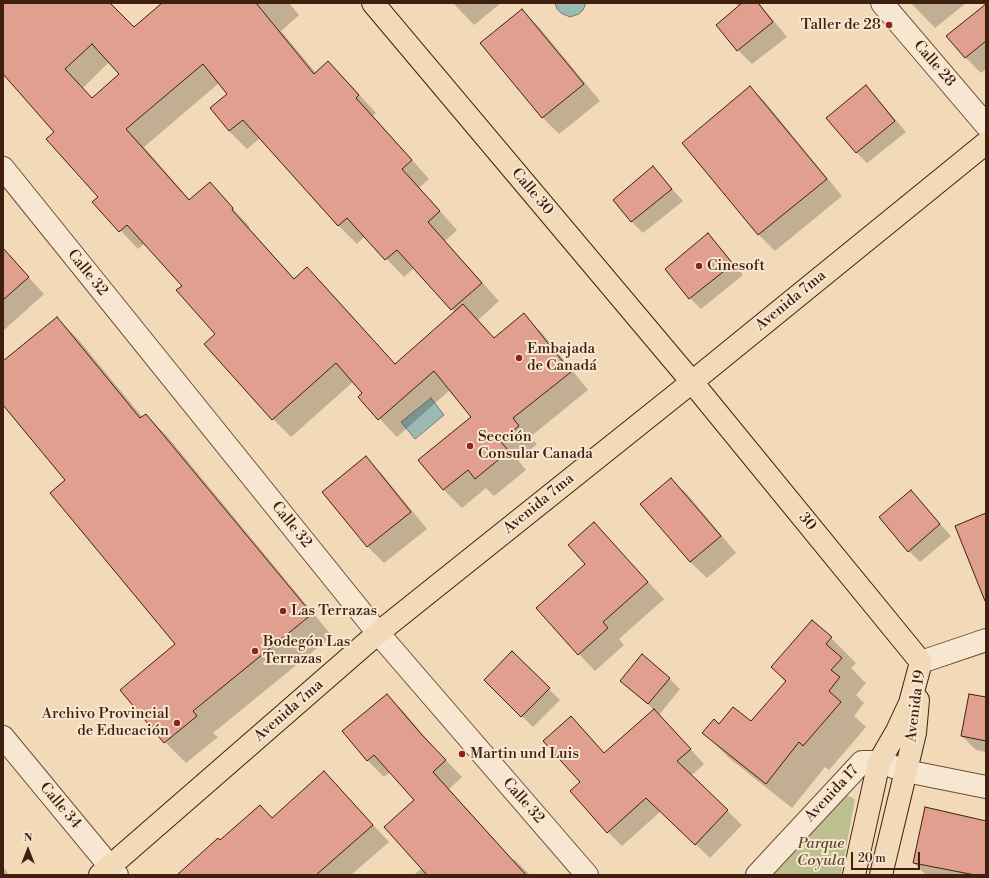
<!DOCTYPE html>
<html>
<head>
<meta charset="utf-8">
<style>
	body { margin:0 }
	#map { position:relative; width:989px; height:878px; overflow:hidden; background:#f2dab8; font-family:"Libre Bodoni",serif }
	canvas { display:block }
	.frame { position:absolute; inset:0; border:4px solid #3f200e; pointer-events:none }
	.north { position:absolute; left:8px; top:830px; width:40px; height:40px; -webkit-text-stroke:3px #f7e7d1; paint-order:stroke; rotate:0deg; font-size:11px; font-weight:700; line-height:16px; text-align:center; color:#3f200e }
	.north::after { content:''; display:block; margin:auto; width:14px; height:18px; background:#3f200e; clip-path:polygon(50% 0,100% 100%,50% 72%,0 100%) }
	.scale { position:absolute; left:851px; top:852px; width:69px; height:18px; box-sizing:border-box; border:2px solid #3f200e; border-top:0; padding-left:5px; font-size:12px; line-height:14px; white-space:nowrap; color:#3f200e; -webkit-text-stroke:3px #f7e7d1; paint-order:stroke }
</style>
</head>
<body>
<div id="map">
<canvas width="989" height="878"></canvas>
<div class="frame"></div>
<div class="north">N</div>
<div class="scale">20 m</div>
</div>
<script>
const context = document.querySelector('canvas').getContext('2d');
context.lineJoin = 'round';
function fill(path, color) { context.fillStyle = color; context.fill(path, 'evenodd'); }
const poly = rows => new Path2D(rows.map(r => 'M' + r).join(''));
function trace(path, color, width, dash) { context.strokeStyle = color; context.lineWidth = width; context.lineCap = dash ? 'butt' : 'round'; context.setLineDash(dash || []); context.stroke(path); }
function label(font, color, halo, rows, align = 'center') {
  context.font = font + ' "Libre Bodoni",serif'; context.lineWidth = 4; context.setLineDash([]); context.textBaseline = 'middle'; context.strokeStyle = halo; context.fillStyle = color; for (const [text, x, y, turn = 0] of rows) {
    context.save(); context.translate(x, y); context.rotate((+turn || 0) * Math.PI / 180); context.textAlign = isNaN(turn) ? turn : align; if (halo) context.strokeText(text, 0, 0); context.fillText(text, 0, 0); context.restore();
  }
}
const green = poly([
	[844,794,855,799,841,875,770,875]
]);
const water = poly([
	[555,3,586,3,583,10,579,14,570,17,561,13,557,9,555,3],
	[431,398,444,415,415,439,401,422,431,398]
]);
const shadow = poly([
	[3,3,108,3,134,29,164,3,289,3,299,15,281,31,316,73,328,62,346,80,376,113,373,116,429,179,419,188,457,230,445,241,499,301,478,320,494,338,523,315,542,333,588,390,530,437,537,444,518,460,526,470,494,496,486,488,462,508,444,490,420,460,473,417,450,390,397,437,359,397,364,393,353,382,291,437,273,419,183,286,145,243,138,249,94,202,99,197,56,132,3,73],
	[109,62,120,74,93,99,83,88],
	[219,83,228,94,229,131,247,149,260,138,339,226,357,244,365,236,404,277,414,268,455,312,396,365,325,286,307,268,295,280,249,228,250,227,210,184,191,201,144,147],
	[453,3,501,3,474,25],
	[735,3,759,3,787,37,752,64,738,50,717,25,739,7],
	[911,3,966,3,935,28],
	[986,5,986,69,981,73,966,58],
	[522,10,539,27,600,101,559,134,543,118,482,43],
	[750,87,766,103,842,196,775,251,759,235,683,143],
	[866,87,877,98,906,132,867,163,856,152],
	[653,168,683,201,643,233,632,222,614,200],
	[708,235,719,246,743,275,701,309,690,298,666,269],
	[3,249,44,294,3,331],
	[57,318,78,339,143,418,146,415,167,436,332,636,213,733,218,737,186,763,165,742,176,644,66,481,3,404,3,362],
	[366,458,382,474,427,529,384,563,368,547,323,492],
	[671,479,688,495,736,553,707,578,690,562],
	[911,491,951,536,920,562,909,551],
	[594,523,664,599,619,639,624,645,595,671,579,654,586,564],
	[812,622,831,638,856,663,851,668,866,683,856,695,864,703,854,716,866,727,829,770,825,767,792,808,729,758,704,733,719,725,751,722,786,682,772,667],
	[512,653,560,700,533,727,485,680],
	[669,678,680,689,659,715,704,764,691,776,742,825,710,858,661,811,622,846,608,832,582,782,571,717,605,754,654,710,621,681],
	[387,695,404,712,438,752,462,777,449,789,513,860,514,859,530,875,414,875,422,868,416,800,390,772,384,777,367,760],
	[986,698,986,752,976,750,962,736],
	[324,772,389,842,351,875,178,875,220,842,272,819],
	[986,820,986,875,926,875,914,863],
	[3,867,8,873,5,875,3,875]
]);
const building = poly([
	[3,3,110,3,134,27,162,3,256,3,314,74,328,61,359,95,356,98,412,160,402,169,440,211,428,222,482,283,451,310,397,250,385,260,347,218,338,226,243,120,229,131,210,108,227,94,203,64,126,129,189,200,210,182,233,208,232,210,294,279,307,267,395,364,463,304,494,338,524,313,571,372,513,418,519,426,500,441,509,451,475,479,468,470,443,490,418,460,471,417,434,371,378,420,358,397,362,393,336,363,272,420,204,344,215,334,176,290,182,286,127,225,119,232,92,202,98,197,46,139,54,132,3,74,3,3],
	[92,44,119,74,92,98,65,69,92,44],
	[742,3,758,3,773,22,737,51,716,25,742,3],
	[986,4,986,41,965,58,946,36,986,4],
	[522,9,584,84,542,118,480,43,522,9],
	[866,85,895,121,856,153,826,118,866,85],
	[750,86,827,179,758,235,682,143,750,86],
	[653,166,672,189,631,222,613,200,653,166],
	[708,233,733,264,689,299,665,269,708,233],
	[3,248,29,277,3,300,3,248],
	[57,317,140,418,146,414,312,614,193,711,197,716,164,743,120,690,175,644,50,493,65,480,3,405,3,361,57,317],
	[366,456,411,512,367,547,322,492,366,456],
	[671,478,721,536,690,562,640,504,671,478],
	[911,490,940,524,908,552,879,517,911,490],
	[986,513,986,601,985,601,955,526,986,513],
	[594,522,648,582,603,622,608,628,578,655,536,608,585,564,568,545,594,522],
	[812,620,832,637,826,644,842,658,831,670,840,677,829,691,841,702,803,746,799,742,766,784,702,733,714,719,719,724,733,707,751,721,786,681,771,667,812,620],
	[512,651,550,688,521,717,484,680,512,651],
	[642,654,670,678,648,704,620,681,642,654],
	[387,694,421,734,446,760,433,772,526,875,427,875,384,827,414,800,374,755,367,761,342,731,387,694],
	[969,694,986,697,986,741,961,736,969,694],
	[654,709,691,749,677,761,728,810,695,845,646,798,607,833,570,791,580,782,543,741,571,716,604,753,654,709],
	[324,771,373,825,316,875,177,875,218,838,220,840,260,805,272,818,324,771],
	[925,807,986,821,986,875,975,875,913,863,925,807]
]);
const minor = poly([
	[882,3,986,125],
	[3,168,378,633,587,875],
	[921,662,986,640],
	[3,737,117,875],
	[757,875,862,762,879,762,906,771,986,787]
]);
const major = poly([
	[373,3,692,382,921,662],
	[100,875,378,633,692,382,986,143],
	[854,875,879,762,897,731,910,703,921,662],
	[881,875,915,733,918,700]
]);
const markers = [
	[889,25,4,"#8f2418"],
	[699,266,4,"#8f2418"],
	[519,358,4,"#8f2418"],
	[470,446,4,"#8f2418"],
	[283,611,4,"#8f2418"],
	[255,651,4,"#8f2418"],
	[177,723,4,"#8f2418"],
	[462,754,4,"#8f2418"]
];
const poiNames = [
	["Taller de 28",881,25,"right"],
	["Cinesoft",707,266],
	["Embajada",527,349],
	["de Canadá",527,366],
	["Sección",478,437],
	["Consular Canada",478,454],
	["Las Terrazas",291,611],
	["Bodegón Las",263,642],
	["Terrazas",263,659],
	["Archivo Provincial",169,714,"right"],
	["de Educación",169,731,"right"],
	["Martin und Luis",470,754]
];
const streetNames = [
	["Calle 28",934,64,49],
	["Calle 30",532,192,50],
	["Calle 32",87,273,51],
	["Avenida 7ma",791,301,-39],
	["Avenida 7ma",539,504,-39],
	["30",807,522,51],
	["Calle 32",291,525,51],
	["Avenida 19",916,706,-83],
	["Avenida 7ma",289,711,-41],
	["Avenida 17",832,794,-47],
	["Calle 32",523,801,49],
	["Calle 34",60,806,50]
];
const parkNames = [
	["Parque",821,844],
	["Coyula",821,861]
];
fill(green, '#bcbf8e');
fill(water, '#9bbab3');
trace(water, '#767c71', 1);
fill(shadow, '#0003');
fill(building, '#e19f90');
trace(building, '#3f200e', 1);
trace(minor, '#6c4e38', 24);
trace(major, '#3f200e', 24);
trace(minor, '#f7e7d1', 22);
trace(major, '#f2dab8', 22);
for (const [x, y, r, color] of markers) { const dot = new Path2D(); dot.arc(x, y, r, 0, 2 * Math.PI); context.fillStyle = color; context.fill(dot); trace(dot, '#f7e7d1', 1.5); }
label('15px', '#3f200e', '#f7e7d1', poiNames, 'left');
label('15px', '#3f200e', '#f7e7d1', streetNames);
label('italic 15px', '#5e482e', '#f7e7d1', parkNames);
</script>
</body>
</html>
